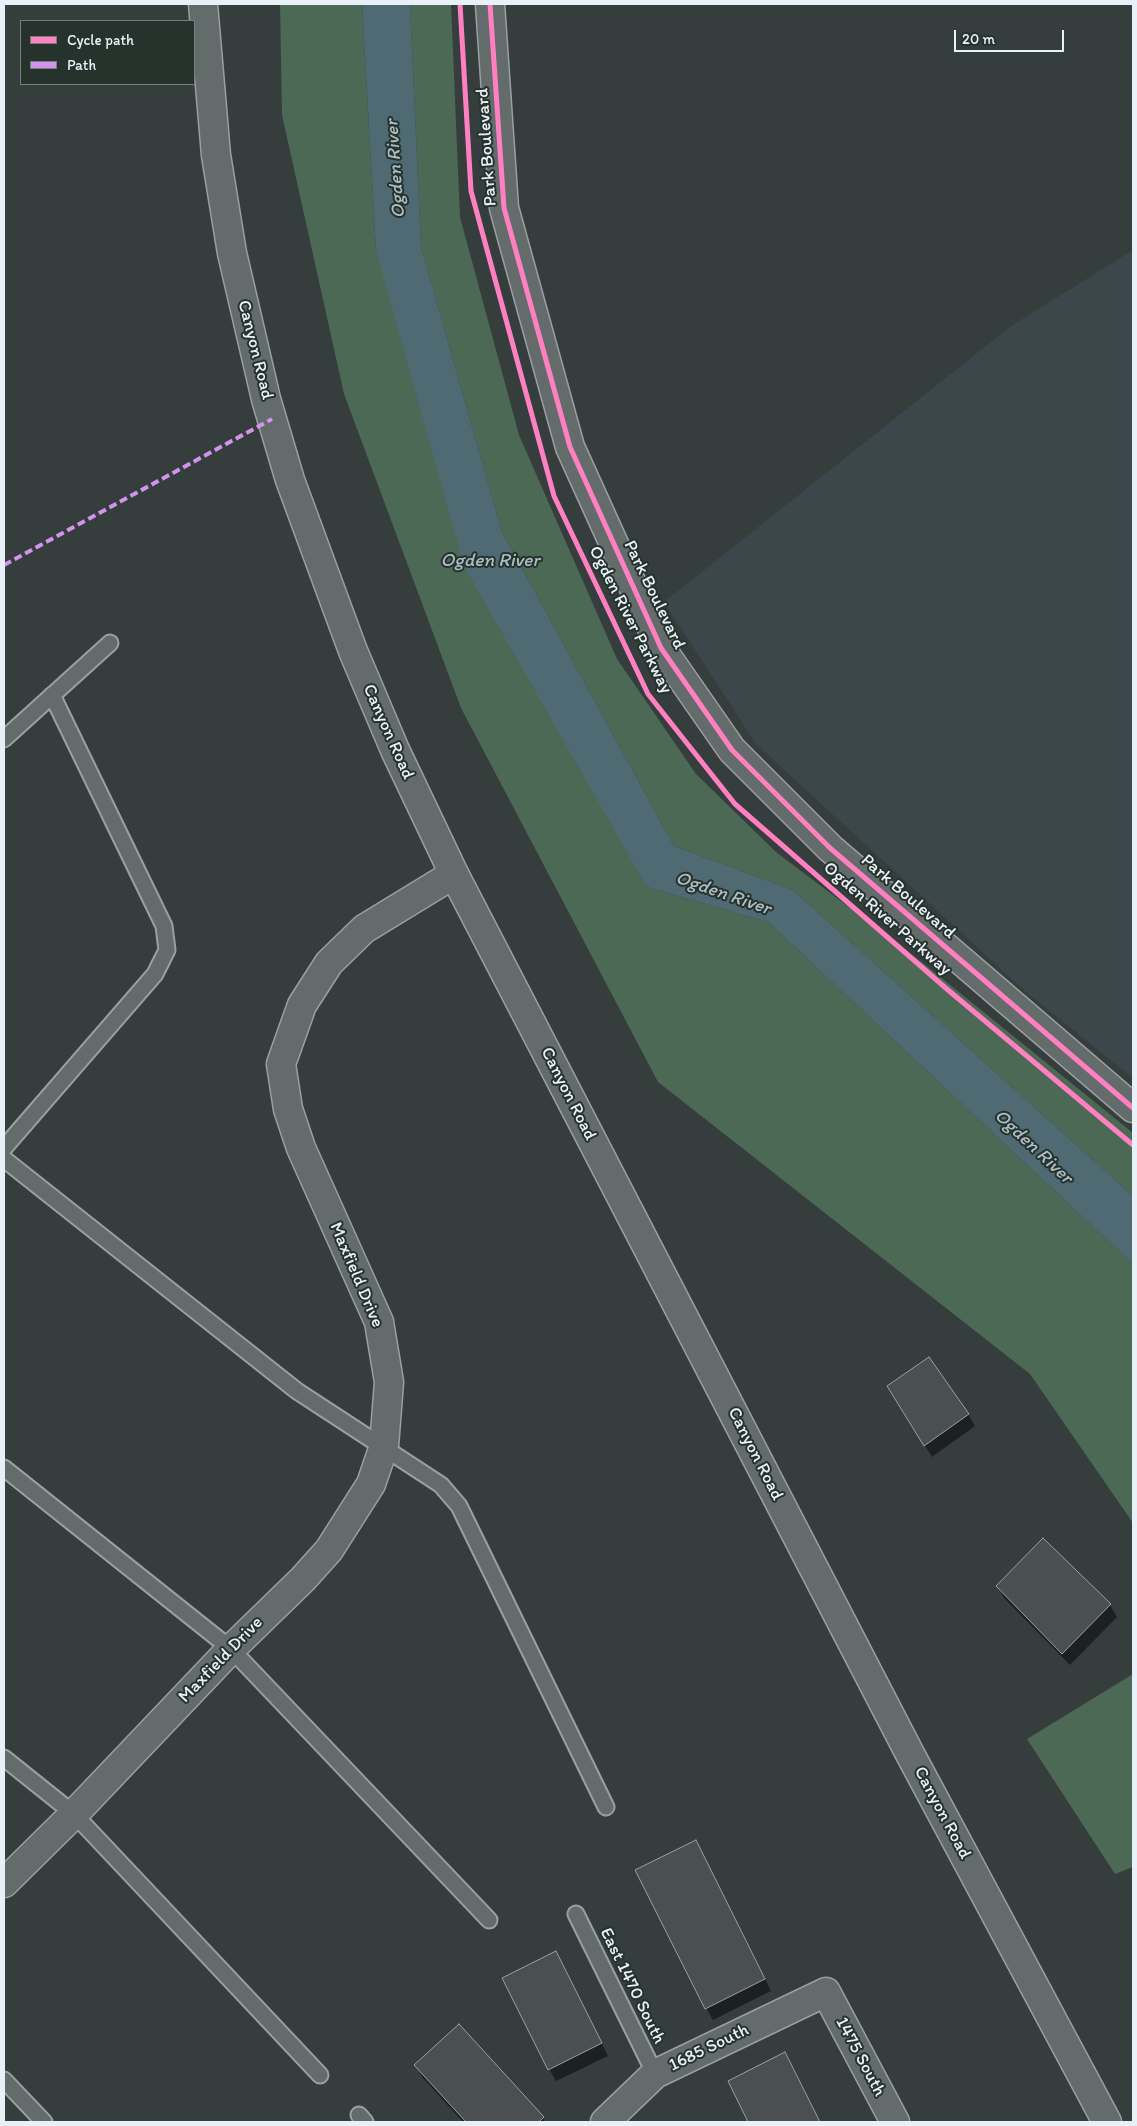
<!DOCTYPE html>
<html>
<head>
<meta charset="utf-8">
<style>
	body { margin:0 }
	#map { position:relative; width:1137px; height:2126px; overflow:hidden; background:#363d3d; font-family:Itim,sans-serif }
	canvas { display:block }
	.frame { position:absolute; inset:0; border:5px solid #e8f1f8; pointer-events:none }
	.legend { position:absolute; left:20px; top:20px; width:175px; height:65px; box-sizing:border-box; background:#26332d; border:1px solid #747f7e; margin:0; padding:6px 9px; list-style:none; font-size:15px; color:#e8f1f8 }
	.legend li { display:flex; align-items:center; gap:10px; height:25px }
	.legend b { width:25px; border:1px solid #747f7e }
	.scale { position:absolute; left:954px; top:30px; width:110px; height:22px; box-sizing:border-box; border:2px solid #e8f1f8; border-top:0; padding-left:6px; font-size:15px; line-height:18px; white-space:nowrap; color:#e8f1f8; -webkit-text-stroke:4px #26332d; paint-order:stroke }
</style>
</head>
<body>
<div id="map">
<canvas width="1137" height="2126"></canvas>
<div class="frame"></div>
<ul class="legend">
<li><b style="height:6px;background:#ff80c0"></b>Cycle path</li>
<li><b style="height:6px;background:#d193ec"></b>Path</li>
</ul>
<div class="scale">20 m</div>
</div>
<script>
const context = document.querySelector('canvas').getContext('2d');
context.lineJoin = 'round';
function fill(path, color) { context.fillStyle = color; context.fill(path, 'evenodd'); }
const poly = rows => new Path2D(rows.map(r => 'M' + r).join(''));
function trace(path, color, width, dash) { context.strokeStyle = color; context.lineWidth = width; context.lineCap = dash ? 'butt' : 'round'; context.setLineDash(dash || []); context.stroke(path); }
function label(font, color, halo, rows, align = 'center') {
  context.font = font + ' Itim,sans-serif'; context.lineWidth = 4; context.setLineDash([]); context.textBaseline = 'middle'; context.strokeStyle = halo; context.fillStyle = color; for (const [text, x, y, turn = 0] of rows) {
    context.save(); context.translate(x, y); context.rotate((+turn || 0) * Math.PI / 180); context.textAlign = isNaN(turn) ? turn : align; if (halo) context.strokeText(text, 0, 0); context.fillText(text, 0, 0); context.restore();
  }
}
const built = poly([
	[1133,250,1133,1078,1027,993,756,744,664,602,1011,326]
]);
const green = poly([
	[280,4,362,4,376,250,647,887,768,922,1133,1264,1133,1523,1030,1374,658,1082,461,708,344,394,282,115],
	[410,4,451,4,460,217,519,435,617,659,696,774,776,852,923,963,1133,1133,1133,1196,793,890,674,846,502,532,421,247],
	[1133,1674,1133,1867,1115,1874,1027,1739]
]);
const water = poly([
	[362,4,410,4,421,247,502,532,674,846,793,890,1133,1196,1133,1264,768,922,647,887,464,566,376,250]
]);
const shadow = poly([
	[896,1399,968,1414,975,1426,932,1457],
	[997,1586,1110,1605,1117,1617,1070,1665,1004,1598],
	[702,1853,771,1991,713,2020,706,2008],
	[563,1965,608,2056,556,2081,549,2069],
	[459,2026,543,2118,545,2122,463,2122,423,2078,416,2066],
	[792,2066,819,2122,750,2122,729,2081]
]);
const building = poly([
	[929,1357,969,1414,924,1446,887,1386,929,1357],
	[1043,1538,1111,1604,1062,1654,996,1586,1043,1538],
	[696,1840,765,1979,705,2009,635,1870,696,1840],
	[556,1951,602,2043,548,2070,502,1978,556,1951],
	[459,2024,544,2117,539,2122,466,2122,414,2065,459,2024],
	[785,2052,820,2122,748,2122,728,2081,785,2052]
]);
const service = poly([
	[4,739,110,643],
	[4,1148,155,974,167,950,164,926,52,695],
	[4,1159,297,1391,441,1485,459,1506,606,1807],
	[4,1468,231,1649,489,1920],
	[4,1758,74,1814,320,2075],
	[576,1914,655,2074],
	[4,2080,44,2122],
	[359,2115,365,2122]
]);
const minor = poly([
	[490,4,504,208,570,447,661,648,732,750,830,848,1133,1108],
	[4,1883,74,1814,231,1649,303,1579,329,1550,371,1484,384,1446,389,1382,379,1322,301,1148,288,1109,281,1064,302,1005,329,963,364,929,454,874],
	[605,2122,655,2074,826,1992,895,2122]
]);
const primary = poly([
	[203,4,216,155,232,253,266,399,290,480,353,651,395,750,454,874,910,1754,1107,2122]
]);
const quiet = poly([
	[4,565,272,419]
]);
const cycleway = poly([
	[460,4,471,191,554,496,648,694,735,804,948,990,1133,1145],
	[490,4,504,208,570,447,661,648,732,750,830,848,1133,1108]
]);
const streetNames = [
	["Park Boulevard",487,147,-94],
	["Canyon Road",255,350,76],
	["Park Boulevard",654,595,64],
	["Ogden River Parkway",630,620,63],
	["Canyon Road",388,732,66],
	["Park Boulevard",908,897,41],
	["Ogden River Parkway",887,919,41],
	["Canyon Road",568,1094,63],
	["Maxfield Drive",356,1275,67],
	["Canyon Road",755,1454,63],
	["Maxfield Drive",221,1660,-46],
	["Canyon Road",942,1813,62],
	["East 1470 South",632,1986,64],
	["1685 South",709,2048,-26],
	["1475 South",860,2057,62]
];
const waterNames = [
	["Ogden River",396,169,-94],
	["Ogden River",490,561],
	["Ogden River",723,894,19],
	["Ogden River",1033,1147,43]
];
fill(built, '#3b474b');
fill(green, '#4c6955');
fill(water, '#506a73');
fill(shadow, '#0007');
fill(building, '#4a5052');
trace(building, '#9b9fa1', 1);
trace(service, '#9b9fa1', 19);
trace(minor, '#9b9fa1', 31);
trace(primary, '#9b9fa1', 31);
trace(service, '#646b6b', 15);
trace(minor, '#646b6b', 28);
trace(primary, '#646b6b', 28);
trace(quiet, '#d193ec', 4, [8, 4]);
trace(cycleway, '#ff80c0', 5);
label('18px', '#e8f1f8', '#26332d', streetNames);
label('italic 19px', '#acbdc5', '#26332d', waterNames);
</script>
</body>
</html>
